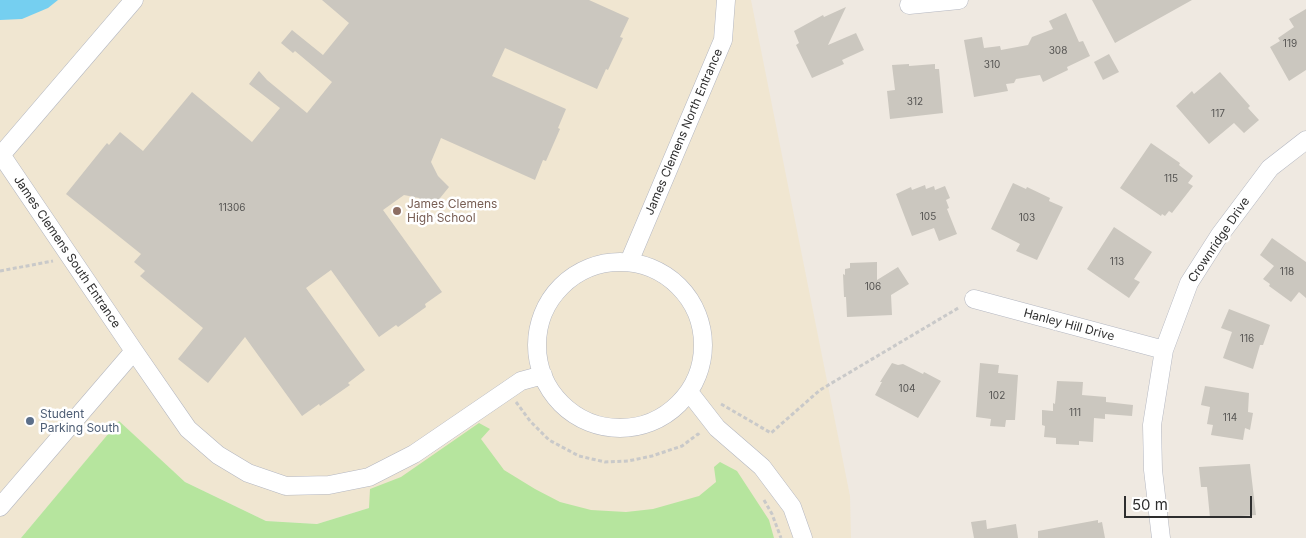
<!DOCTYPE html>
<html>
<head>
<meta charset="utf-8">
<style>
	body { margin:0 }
	#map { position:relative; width:1306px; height:538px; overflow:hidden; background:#efe9e1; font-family:Inter,sans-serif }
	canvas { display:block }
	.scale { position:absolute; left:1124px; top:496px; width:128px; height:22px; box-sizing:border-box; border:2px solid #2e2e2e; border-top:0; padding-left:6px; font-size:15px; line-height:18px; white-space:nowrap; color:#2e2e2e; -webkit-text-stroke:4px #fff; paint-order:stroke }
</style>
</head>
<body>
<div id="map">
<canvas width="1306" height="538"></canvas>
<div class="scale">50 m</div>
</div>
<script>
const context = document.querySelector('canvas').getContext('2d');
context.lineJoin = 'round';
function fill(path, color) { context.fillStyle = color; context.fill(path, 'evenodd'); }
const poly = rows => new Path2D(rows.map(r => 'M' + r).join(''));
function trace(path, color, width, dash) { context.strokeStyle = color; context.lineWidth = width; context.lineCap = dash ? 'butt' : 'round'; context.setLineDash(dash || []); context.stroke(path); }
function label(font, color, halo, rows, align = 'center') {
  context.font = font + ' Inter,sans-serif'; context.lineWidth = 5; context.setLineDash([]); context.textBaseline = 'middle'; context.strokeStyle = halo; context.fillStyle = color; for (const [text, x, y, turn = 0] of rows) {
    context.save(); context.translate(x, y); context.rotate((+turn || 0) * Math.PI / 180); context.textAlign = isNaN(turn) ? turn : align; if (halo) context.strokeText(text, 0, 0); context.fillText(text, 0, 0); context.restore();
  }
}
const education = poly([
	[0,0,751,0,850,496,851,538,395,538,369,508,317,524,266,521,185,482,119,422,21,538,0,538]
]);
const green = poly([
	[119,421,185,482,266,521,317,524,369,508,370,489,401,477,479,423,490,429,481,439,504,470,535,489,560,502,591,510,626,512,653,509,699,496,716,482,714,467,720,462,737,471,769,520,774,538,21,538]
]);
const water = poly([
	[0,0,58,0,48,8,22,19,0,20]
]);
const building = poly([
	[322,0,589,0,629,18,620,37,623,38,608,70,606,69,597,89,505,48,492,76,566,109,558,128,560,129,546,161,543,160,535,180,441,138,431,162,438,176,449,187,432,208,419,198,404,195,383,210,442,292,425,304,426,307,398,327,396,325,379,337,331,270,306,288,365,370,348,383,350,385,320,406,319,404,302,416,245,337,208,383,178,359,203,328,140,276,145,271,134,262,141,254,66,194,107,143,109,145,120,132,143,151,192,92,252,142,280,108,249,84,259,71,267,80,307,113,332,82,295,51,293,53,281,43,292,30,323,55,349,23],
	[1092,0,1192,0,1115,43],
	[846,7,828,45,856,33,864,50,842,60,844,64,812,78,796,45,799,43,794,31,823,15,824,17],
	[1306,9,1306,70,1289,81,1270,47,1280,41,1278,38,1294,27,1289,19],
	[1066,13,1079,42,1083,41,1090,56,1067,67,1068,70,1043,82,1040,75,1016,79,1014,83,1006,84,1008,91,974,97,964,40,982,37,984,48,1000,46,1001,50,1028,45,1032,37,1053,29,1049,21],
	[1109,54,1119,72,1103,80,1094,62],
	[909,64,909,66,935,64,935,69,939,69,943,113,890,119,887,91,895,90,892,65],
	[1220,72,1250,106,1248,108,1259,120,1244,133,1234,123,1209,144,1176,106,1192,91,1194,94],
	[1151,143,1180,163,1179,165,1193,176,1188,183,1193,186,1172,213,1169,211,1165,216,1162,214,1161,216,1120,188],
	[1013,183,1026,189,1027,187,1050,198,1049,201,1063,207,1037,260,1016,251,1020,244,991,229],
	[925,185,926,189,934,186,935,190,945,186,950,198,946,200,949,208,947,209,957,234,939,241,934,228,912,236,896,194,911,187,912,190],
	[1114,227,1152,252,1134,279,1140,282,1129,298,1087,269],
	[1272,238,1306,262,1306,298,1299,292,1291,302,1269,286,1270,284,1263,279,1274,266,1260,255],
	[877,262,877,280,898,267,909,284,891,295,892,315,847,317,846,297,844,297,843,274,845,275,845,269,850,268,850,263],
	[1229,309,1270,325,1263,345,1260,345,1253,369,1223,358,1232,332,1221,328],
	[892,363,898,365,903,364,923,374,924,372,941,381,918,418,875,395,882,382,880,382],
	[980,363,999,365,998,373,1018,375,1015,420,1006,420,1005,427,990,426,991,419,976,417],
	[1057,381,1083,382,1082,395,1106,397,1106,402,1133,405,1132,416,1105,414,1105,419,1094,418,1093,442,1079,441,1079,445,1056,444,1056,438,1044,437,1045,426,1042,425,1042,410,1053,411,1053,403,1055,404],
	[1205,386,1249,393,1248,412,1253,413,1250,430,1245,428,1243,440,1211,435,1213,425,1207,424,1210,407,1201,405],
	[1250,464,1256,515,1210,518,1207,487,1201,487,1199,467],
	[986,520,987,529,1016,524,1018,538,974,538,971,522],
	[1098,520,1098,523,1102,522,1105,538,1038,538,1038,531]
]);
const path = poly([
	[0,271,53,261],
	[516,402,530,421,549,440,579,456,605,462,628,461,652,456,682,446,698,434,700,436],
	[721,404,771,433,820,390,960,307],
	[764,500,772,514,781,538]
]);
const minor = poly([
	[909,5,959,0],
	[0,153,134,351,188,429,218,455,248,473,286,486,329,485,369,477,414,454,521,381,543,375],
	[2,154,134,0],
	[629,262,723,40,726,0],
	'537 345a83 83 0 1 1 166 0a83 83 0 1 1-166 0Z',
	[974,299,1164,350],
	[689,392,717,428,762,467,792,507,803,538],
	[0,507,134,351],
	[1161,538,1153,470,1152,425,1164,350,1189,283,1219,236,1270,168,1306,140]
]);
const markers = [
	[397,211,5,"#8d6e63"],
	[30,421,5,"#5c6f8a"]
];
const numberNames = [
	["119",1290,44],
	["308",1058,51],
	["310",992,65],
	["312",915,102],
	["117",1218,114],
	["115",1171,179],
	["11306",232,208],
	["105",928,217],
	["103",1027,218],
	["113",1117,262],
	["118",1287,272],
	["106",873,287],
	["116",1247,339],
	["104",907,389],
	["102",997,396],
	["111",1075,413],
	["114",1230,418]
];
const streetNames = [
	["James Clemens North Entrance",684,132,-67],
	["Crownridge Drive",1219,240,-56],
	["James Clemens South Entrance",67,252,56],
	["Hanley Hill Drive",1069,325,15]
];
const educationNames = [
	["James Clemens",407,204],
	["High School",407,218]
];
const serviceNames = [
	["Student",40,414],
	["Parking South",40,428]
];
fill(education, '#f0e6d1');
fill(green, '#b6e59e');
fill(water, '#75cff0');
fill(building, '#cbc7bf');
trace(minor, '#b4b7c1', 19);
trace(path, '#c9c9c9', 3, [4, 2.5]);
trace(minor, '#fff', 18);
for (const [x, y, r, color] of markers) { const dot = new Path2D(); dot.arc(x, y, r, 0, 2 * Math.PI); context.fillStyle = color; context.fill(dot); trace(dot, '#fff', 2); }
label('10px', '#555452', null, numberNames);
label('12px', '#2e2e2e', '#fff', streetNames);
label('12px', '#785e54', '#fff', educationNames, 'left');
label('12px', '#4e5e75', '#fff', serviceNames, 'left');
</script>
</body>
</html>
